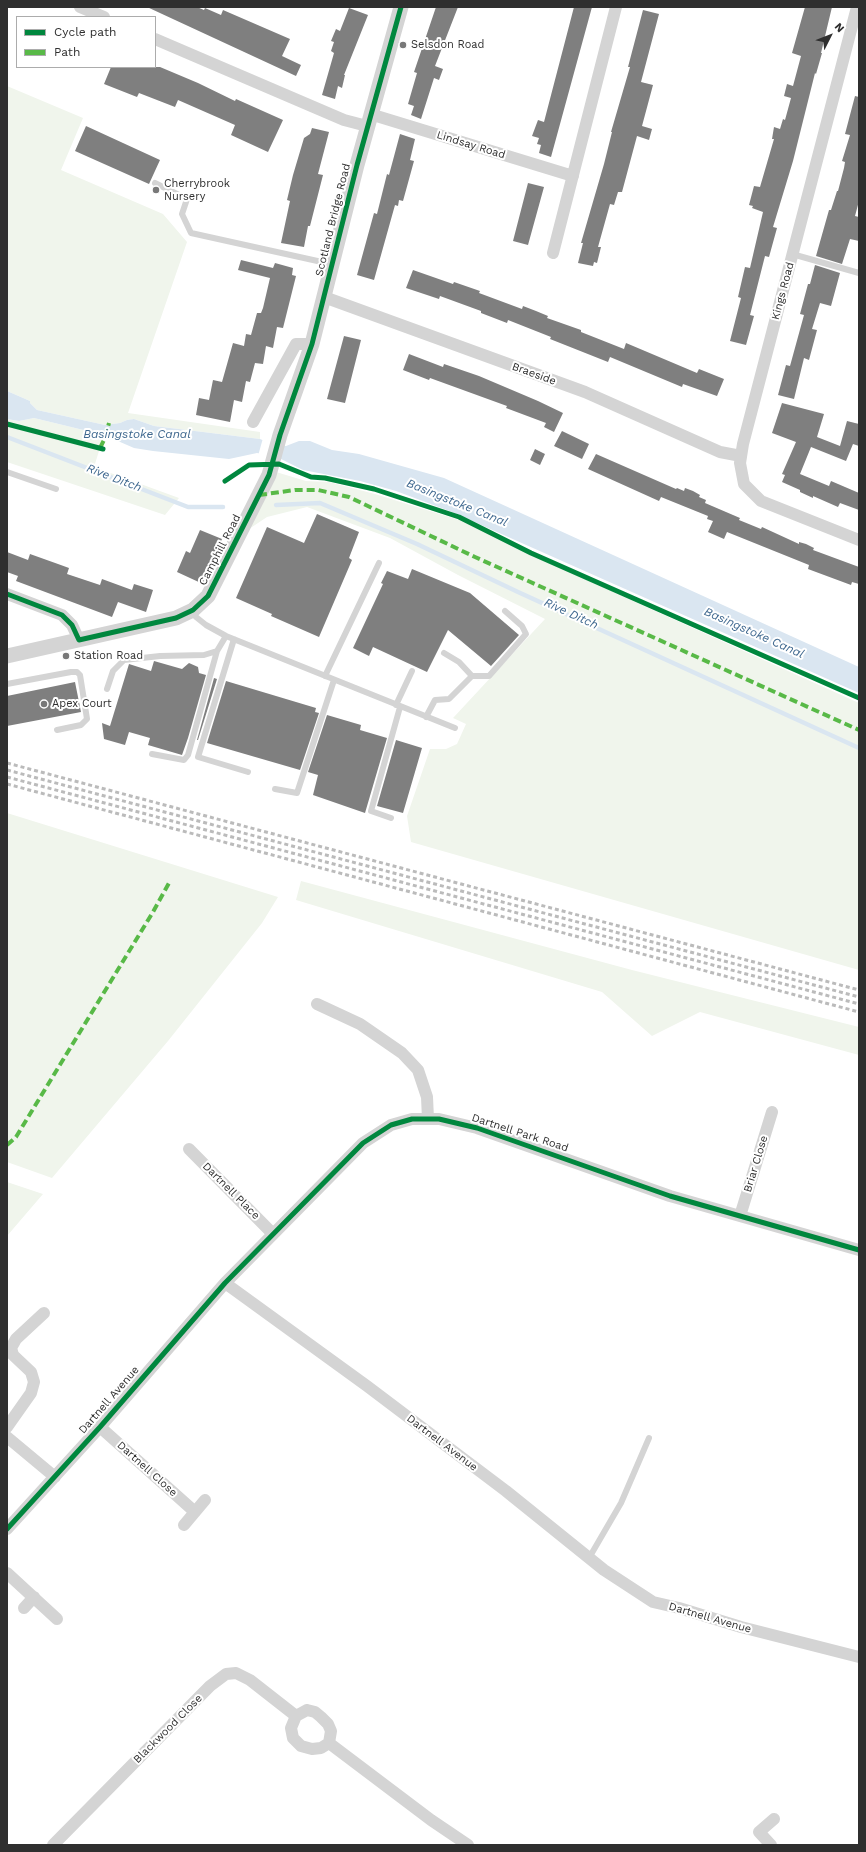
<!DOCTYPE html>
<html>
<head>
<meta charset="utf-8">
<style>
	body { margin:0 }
	#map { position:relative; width:866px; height:1852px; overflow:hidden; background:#fff; font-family:"Work Sans",sans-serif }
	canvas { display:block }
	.frame { position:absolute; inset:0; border:8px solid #2f2f2f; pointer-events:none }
	.legend { position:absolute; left:16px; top:16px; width:140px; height:52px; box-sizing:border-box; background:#fff; border:1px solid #acacac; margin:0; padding:5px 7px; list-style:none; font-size:12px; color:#2f2f2f }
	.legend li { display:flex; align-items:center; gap:8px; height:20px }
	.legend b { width:20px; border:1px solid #acacac }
	.north { position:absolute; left:810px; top:16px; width:40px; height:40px; -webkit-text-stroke:3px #fff; paint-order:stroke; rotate:48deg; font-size:11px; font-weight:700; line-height:16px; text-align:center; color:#2f2f2f }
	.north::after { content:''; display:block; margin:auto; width:14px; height:18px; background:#2f2f2f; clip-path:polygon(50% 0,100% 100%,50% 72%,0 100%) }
</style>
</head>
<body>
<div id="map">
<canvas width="866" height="1852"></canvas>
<div class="frame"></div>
<ul class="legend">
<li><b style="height:5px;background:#00873e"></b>Cycle path</li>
<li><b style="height:5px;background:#58b947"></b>Path</li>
</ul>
<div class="north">N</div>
</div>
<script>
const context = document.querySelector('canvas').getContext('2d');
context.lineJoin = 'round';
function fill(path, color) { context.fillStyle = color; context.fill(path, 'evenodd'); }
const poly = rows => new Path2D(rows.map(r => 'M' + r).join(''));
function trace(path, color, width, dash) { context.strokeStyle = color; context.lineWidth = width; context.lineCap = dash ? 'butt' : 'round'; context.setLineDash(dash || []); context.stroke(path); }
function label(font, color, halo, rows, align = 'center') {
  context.font = font + ' "Work Sans",sans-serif'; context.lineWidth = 4; context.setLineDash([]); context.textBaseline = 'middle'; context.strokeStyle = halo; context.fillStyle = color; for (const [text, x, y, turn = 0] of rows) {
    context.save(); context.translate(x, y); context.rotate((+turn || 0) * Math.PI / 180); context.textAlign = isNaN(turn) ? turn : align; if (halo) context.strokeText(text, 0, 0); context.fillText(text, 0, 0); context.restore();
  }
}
const green = poly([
	[7,86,83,118,61,170,163,214,187,242,128,413,260,432,260,439,154,426,134,419,127,420,120,423,105,425,37,410,30,403,30,401,7,391],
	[34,418,104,435,94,467,179,498,165,515,7,462,7,419,19,421],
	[276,472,306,481,329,482,375,494,459,520,591,582,859,703,859,970,411,842,407,816,430,749,446,749,457,744,466,724,453,718,545,619,458,575,390,538,307,507,267,517,249,529],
	[7,813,278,897,262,923,168,1041,52,1178,7,1162],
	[301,881,632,970,859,1027,859,1055,700,1012,652,1036,602,992,296,900],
	[7,1182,43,1194,7,1236]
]);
const water = poly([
	[7,391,30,401,30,403,37,410,105,425,120,423,127,420,134,419,154,426,260,439,277,446,286,446,299,441,310,441,332,450,359,454,444,478,859,667,859,693,452,512,396,491,360,481,303,470,275,456,257,453,229,459,153,451,134,448,104,435,34,418,19,421,7,419]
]);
const pier = poly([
	[263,438,277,444,274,458,258,456]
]);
const stream = poly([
	[7,437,188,507,223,507],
	[276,505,320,503,417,544,518,592,859,748]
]);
const building = poly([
	[147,7,197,7,204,10,205,8,221,15,223,10,290,39,282,56,301,65,296,76],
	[436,7,458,7,435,66,443,69,439,80,434,78,421,119,411,115,414,106,408,104,417,73,414,72],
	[574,7,592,7,551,157,539,153,541,145,537,144,539,138,532,136,538,120,544,122],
	[805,7,832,7,821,53,822,53,816,74,815,73,793,161,773,227,777,228,769,257,765,256,750,315,754,316,746,345,730,341,741,298,738,297,745,267,750,268,763,212,752,208,753,206,749,205,754,186,760,187,774,139,772,139,774,127,780,129,783,119,785,120,791,98,784,96,787,84,793,86,801,56,792,53],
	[349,8,368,15,344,75,345,75,342,88,338,86,335,99,322,95,334,53,331,51,334,42,331,41,336,29,340,31],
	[643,10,659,14,641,82,653,85,642,126,652,129,649,140,637,136,622,192,618,192,614,205,610,204,598,247,601,247,597,263,594,262,593,266,578,263,583,243,581,243,604,164,612,132,611,132,630,67,628,67],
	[111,67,160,67,198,83,235,101,236,99,283,120,268,152,231,135,235,125,178,100,175,107,139,93,137,97,104,84],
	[855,96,859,97,859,201,855,216,859,217,859,241,850,239,842,264,816,256,829,210,831,210,837,191,838,191,844,168,845,162,842,161,850,135,845,134],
	[86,126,160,160,149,184,75,151],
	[312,128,329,132,318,174,323,175,310,226,308,226,304,247,281,243,290,201,287,200,293,175,304,138,310,134],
	[400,134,415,139,410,160,414,161,403,201,399,200,398,206,395,205,374,280,357,275,374,213,377,214,387,174,389,175],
	[528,183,544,187,528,245,513,241],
	[241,260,273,268,275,263,293,268,292,275,296,276,283,328,277,327,273,348,266,346,263,364,255,363,250,382,246,381,242,402,234,400,230,422,196,415,199,398,209,400,213,380,222,382,233,343,244,346,246,334,251,335,257,313,261,313,263,308,270,278,238,270],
	[815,265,840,273,831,306,820,303,812,329,817,330,809,360,804,358,794,399,778,395,786,365,790,366,804,315,800,314,808,284,810,284],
	[413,270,453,284,454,282,480,291,479,293,522,309,523,306,536,311,548,316,547,318,581,330,581,332,624,349,626,343,697,373,699,369,724,379,717,396,683,384,682,387,610,357,608,362,550,339,551,337,508,320,507,323,481,313,481,311,440,296,439,299,406,288],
	[344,336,361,340,345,403,327,399],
	[409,354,443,367,444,364,479,376,538,401,563,413,554,432,544,427,546,423,506,408,507,406,430,378,429,380,403,370],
	[782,403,824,414,817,437,840,446,847,421,859,424,859,446,853,444,846,461,811,447,800,474,829,486,831,481,859,493,859,510,840,503,838,507,813,496,813,498,800,492,800,490,782,482,785,475,782,474,796,442,772,433],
	[562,431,589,444,582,459,554,446],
	[535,449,545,454,540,465,530,460],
	[596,454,676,489,677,488,684,491,685,488,693,491,700,495,699,497,706,500,705,503,740,518,739,520,761,529,762,527,799,544,799,542,806,544,814,548,813,550,859,567,859,584,852,582,851,585,816,572,808,569,809,565,727,532,724,539,708,532,713,521,707,519,708,516,661,497,659,501,588,469],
	[317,514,359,532,349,558,352,560,319,637,271,616,272,614,236,598,267,527,304,543],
	[200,530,222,539,203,584,177,572,186,551,190,553],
	[7,552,28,560,30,554,58,564,69,568,67,574,100,585,102,579,132,590,134,584,153,590,146,612,118,602,112,617,16,581,18,576,7,572],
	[412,569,470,593,519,635,491,666,448,630,427,672,373,647,369,656,353,648,383,584,381,583,387,571,408,579],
	[154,661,182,669,189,663,198,667,199,673,206,675,188,738,182,755,148,745,150,738,129,732,125,745,104,739,102,723,110,726,129,664,151,671],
	[214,678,217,679,198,740,197,740],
	[226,681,316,708,315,712,319,713,300,770,207,743],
	[75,682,81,712,7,726,7,696],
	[327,715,361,725,360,730,387,738,365,813,313,795,318,775,308,772],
	[396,740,422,748,403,813,377,806]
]);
const service = poly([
	[155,183,187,199,182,214,191,233,331,264],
	[792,254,859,273],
	[7,472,56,489],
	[193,610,196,617,206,625,226,636,455,728],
	[234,639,198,757,248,772],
	[444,653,459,662,472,676],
	[325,676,379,563],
	[7,684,71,672,77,672,80,675,87,719,81,725,57,730],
	[107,689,113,671,124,660,160,656,204,655,217,651,226,636],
	[396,705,412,671],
	[426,717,435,700,449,699,472,676,489,676,526,634,522,626,505,611],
	[152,754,184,760,188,755,217,651],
	[275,789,297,793,334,680],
	[391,818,371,811,400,707],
	[589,1558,621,1503,649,1438]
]);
const minor = poly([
	[80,7,104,17],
	[857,7,743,444,740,463,744,484,761,501,859,540],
	[155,39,344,120,367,126],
	[370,114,573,176],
	[553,253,616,7],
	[324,297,585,392,720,452,741,456],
	[253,422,296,344,312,344],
	[7,594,62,615,72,625,79,640],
	[317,1004,360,1024,402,1053,418,1070,427,1097,428,1119],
	[189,1149,273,1234],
	[740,1216,772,1112],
	[225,1283,367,1386,506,1491,604,1570,653,1602,679,1608,741,1627,859,1657],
	[7,1427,31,1393,34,1382,31,1372,13,1355,11,1348,16,1339,44,1313],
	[100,1427,195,1512],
	[7,1437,55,1477],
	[184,1525,205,1500],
	[7,1529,100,1427,225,1283,363,1143,391,1125,412,1119,439,1119,477,1128,670,1196,859,1250],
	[7,1573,57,1619],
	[24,1608,34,1597],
	[307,1710,315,1712,321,1717,328,1724,331,1731,329,1743,321,1748,312,1749,301,1746,293,1738,291,1728,296,1716,307,1710],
	[329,1743,431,1820,468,1845],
	[53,1845,210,1686,226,1674,236,1673,250,1680,296,1716],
	[771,1845,759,1832,774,1819]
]);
const tertiary = poly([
	[7,656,176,618,193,610,208,596,269,475,280,435,312,344,357,165,401,7]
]);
const rail = poly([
	[7,763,859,990],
	[7,770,859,997],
	[7,777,859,1004],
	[7,784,859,1012]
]);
const quiet = poly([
	[100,448,105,438,109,423],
	[259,495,295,490,318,490,349,497,475,557,859,730],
	[7,1145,16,1137,153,912,169,883]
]);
const cycleway = poly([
	[7,424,103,449],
	[225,481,249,465,279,464,311,477,325,478,374,489,459,517,531,553,859,698],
	[7,594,62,615,72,625,79,640,176,618,193,610,208,596,269,475,280,435,312,344,357,165,401,7],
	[7,1529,100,1427,225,1283,363,1143,391,1125,412,1119,439,1119,477,1128,670,1196,859,1250]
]);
const markers = [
	[403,45,4,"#787878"],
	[156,190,4,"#787878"],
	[66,656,4,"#787878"],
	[44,704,4,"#787878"]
];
const poiNames = [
	["Selsdon Road",411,45],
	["Cherrybrook",164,184],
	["Nursery",164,197],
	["Station Road",74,656],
	["Apex Court",52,704]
];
const streetNames = [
	["Lindsay Road",471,145,17],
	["Scotland Bridge Road",333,220,-76],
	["Kings Road",783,291,-75],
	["Braeside",534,374,20],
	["Camphill Road",220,550,-63],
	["Dartnell Park Road",520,1133,18],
	["Briar Close",756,1164,-73],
	["Dartnell Place",231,1191,45],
	["Dartnell Avenue",109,1400,-49],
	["Dartnell Avenue",442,1443,37],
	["Dartnell Close",147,1469,42],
	["Dartnell Avenue",710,1618,16],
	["Blackwood Close",168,1729,-45]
];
const waterNames = [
	["Basingstoke Canal",137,434],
	["Rive Ditch",114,478,21],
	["Basingstoke Canal",457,503,22],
	["Rive Ditch",571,614,25],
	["Basingstoke Canal",754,633,24]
];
fill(green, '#f0f5ec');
fill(water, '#dae6f1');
fill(pier, '#fff');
trace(stream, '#dae6f1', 4.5);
fill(building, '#7f7f7f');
trace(service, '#d4d4d4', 6);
trace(minor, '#d4d4d4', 12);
trace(tertiary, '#d4d4d4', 15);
trace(rail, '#bbb', 3, [4, 3]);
trace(quiet, '#58b947', 4, [8, 4]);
trace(cycleway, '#00873e', 5);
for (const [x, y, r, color] of markers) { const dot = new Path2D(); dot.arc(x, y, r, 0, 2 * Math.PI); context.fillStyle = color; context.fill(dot); trace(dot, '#fff', 1.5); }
label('11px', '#2f2f2f', '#fff', poiNames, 'left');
label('11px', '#2f2f2f', '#fff', streetNames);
label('italic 12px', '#3f688f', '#fff', waterNames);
</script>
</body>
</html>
